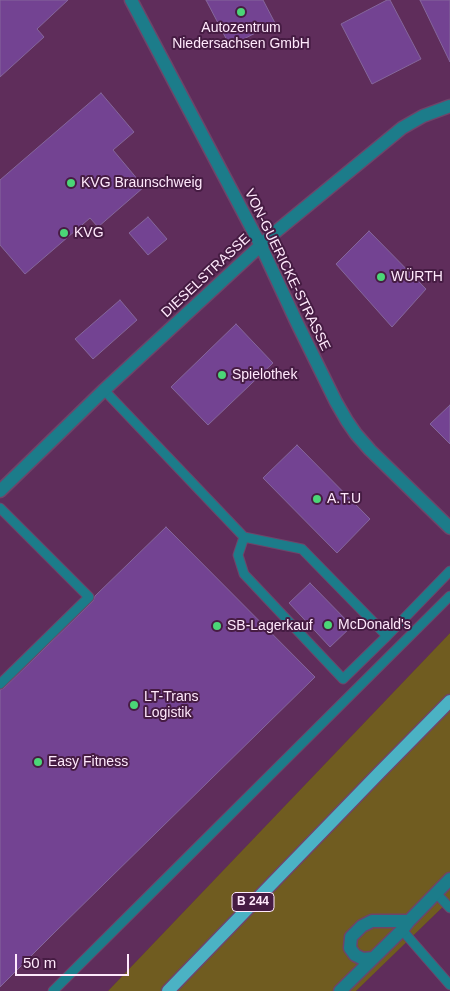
<!DOCTYPE html>
<html>
<head>
<meta charset="utf-8">
<style>
	body { margin:0 }
	#map { position:relative; width:450px; height:991px; overflow:hidden; background:#52264e; font-family:Helvetica,sans-serif }
	canvas { display:block }
	.scale { position:absolute; left:15px; top:954px; width:114px; height:22px; box-sizing:border-box; border:2px solid #ffe9fc; border-top:0; padding-left:6px; font-size:15px; line-height:18px; white-space:nowrap; color:#ffe9fc; -webkit-text-stroke:4px #461c43; paint-order:stroke }
</style>
</head>
<body>
<div id="map">
<canvas width="450" height="991"></canvas>
<div class="scale">50 m</div>
</div>
<script>
const context = document.querySelector('canvas').getContext('2d');
context.lineJoin = 'round';
function fill(path, color) { context.fillStyle = color; context.fill(path, 'evenodd'); }
const poly = rows => new Path2D(rows.map(r => 'M' + r).join(''));
function trace(path, color, width, dash) { context.strokeStyle = color; context.lineWidth = width; context.lineCap = dash ? 'butt' : 'round'; context.setLineDash(dash || []); context.stroke(path); }
function label(font, color, halo, rows, align = 'center') {
  context.font = font + ' Helvetica,sans-serif'; context.lineWidth = 4; context.setLineDash([]); context.textBaseline = 'middle'; context.strokeStyle = halo; context.fillStyle = color; for (const [text, x, y, turn = 0] of rows) {
    context.save(); context.translate(x, y); context.rotate((+turn || 0) * Math.PI / 180); context.textAlign = isNaN(turn) ? turn : align; if (halo) context.strokeText(text, 0, 0); context.fillText(text, 0, 0); context.restore();
  }
}
const built = poly([
	[0,0,450,0,450,633,108,991,0,991],
	[450,900,450,991,356,991]
]);
const green = poly([
	[450,633,450,900,356,991,108,991]
]);
const building = poly([
	[0,0,68,0,37,29,44,37,0,77,0,0],
	[206,0,263,0,275,23,230,46,206,0],
	[387,0,390,0,421,59,372,84,341,24,387,0],
	[420,0,450,0,450,62,420,0],
	[101,93,134,132,113,150,144,187,98,227,90,218,25,274,0,245,0,180,101,93],
	[148,217,167,239,148,255,129,233,148,217],
	[369,231,426,289,392,327,336,264,369,231],
	[120,300,137,320,93,359,75,339,120,300],
	[236,324,273,363,208,425,171,387,236,324],
	[450,405,450,444,430,424,450,405],
	[297,445,370,519,337,553,263,478,297,445],
	[166,527,315,677,54,933,0,987,0,690,4,688,93,601,95,596,166,527],
	[310,583,352,626,330,647,289,603,310,583]
]);
const service = poly([
	[104,390,244,537,302,549,387,636,450,571],
	[0,508,89,597,0,684],
	[244,537,238,555,244,574,343,679,387,636],
	[436,893,450,908],
	[402,930,450,985],
	[53,991,450,596]
]);
const minor = poly([
	[131,0,261,246,297,323,336,402,347,421,356,434,370,450,450,528],
	[0,491,104,390,273,234,402,128,423,116,450,106],
	[373,958,363,959,355,955,350,948,351,937,362,926,372,921,409,921],
	[340,991,402,930,409,921,450,879]
]);
const primary = poly([
	[168,991,379,773,450,701]
]);
const markers = [
	[241,12,5,"#4bd677"],
	[71,183,5,"#4bd677"],
	[64,233,5,"#4bd677"],
	[381,277,5,"#4bd677"],
	[222,375,5,"#4bd677"],
	[317,499,5,"#4bd677"],
	[328,625,5,"#4bd677"],
	[217,626,5,"#4bd677"],
	[134,705,5,"#4bd677"],
	[38,762,5,"#4bd677"]
];
const shields = [
	[253,902,42]
];
const shieldNames = [
	["B 244",253,902]
];
const poiNames = [
	["Autozentrum",241,28,"center"],
	["Niedersachsen GmbH",241,44,"center"],
	["KVG Braunschweig",81,183],
	["KVG",74,233],
	["WÜRTH",391,277],
	["Spielothek",232,375],
	["A.T.U",327,499],
	["McDonald's",338,625],
	["SB-Lagerkauf",227,626],
	["LT-Trans",144,697],
	["Logistik",144,713],
	["Easy Fitness",48,762]
];
const streetNames = [
	["VON-GUERICKE-STRASSE",287,270,64],
	["DIESELSTRASSE",206,276,-43]
];
fill(built, '#5f2d5b');
fill(green, '#705c20');
fill(building, '#734392');
trace(building, '#85669b', 1);
trace(service, '#6e456a', 11);
trace(minor, '#6e456a', 15);
trace(primary, '#6e456a', 15);
trace(service, '#1c7c8a', 9);
trace(minor, '#1c7c8a', 12);
trace(primary, '#4bb2c4', 12);
for (const [x, y, r, color] of markers) { const dot = new Path2D(); dot.arc(x, y, r, 0, 2 * Math.PI); context.fillStyle = color; context.fill(dot); trace(dot, '#461c43', 2); }
for (const [x, y, w] of shields) { const box = new Path2D(); box.roundRect(x - w / 2, y - 9.5, w, 19, 4); context.fillStyle = '#461c43'; context.fill(box); trace(box, '#ffe9fc', 1); }
label('bold 12px', '#ffe9fc', null, shieldNames);
label('14px', '#ffe9fc', '#461c43', poiNames, 'left');
label('14px', '#ffe9fc', '#461c43', streetNames);
</script>
</body>
</html>
